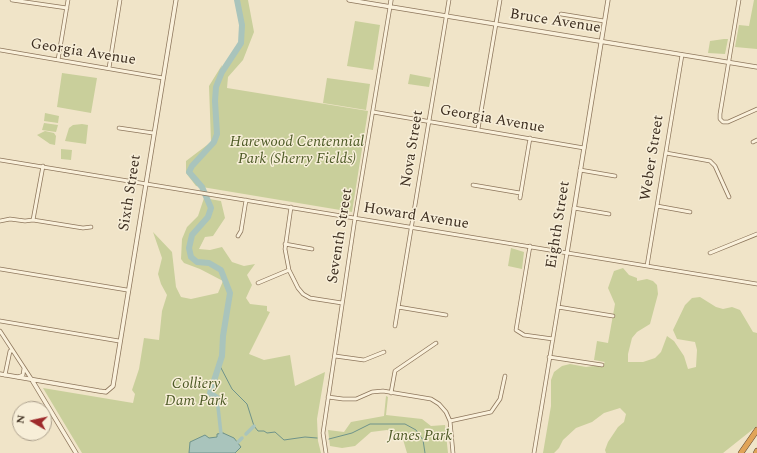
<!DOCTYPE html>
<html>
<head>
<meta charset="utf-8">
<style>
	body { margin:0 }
	#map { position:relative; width:757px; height:453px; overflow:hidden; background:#f0e4c8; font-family:Spectral,serif }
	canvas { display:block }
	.north { position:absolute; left:12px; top:401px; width:40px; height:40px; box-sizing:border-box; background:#f7eed8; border:1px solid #ada18e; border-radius:50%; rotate:279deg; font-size:11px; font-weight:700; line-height:16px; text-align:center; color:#3d2e20 }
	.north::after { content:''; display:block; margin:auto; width:14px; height:18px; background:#9e2a2b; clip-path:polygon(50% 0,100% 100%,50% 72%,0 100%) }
</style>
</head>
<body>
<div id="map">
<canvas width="757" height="453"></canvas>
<div class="north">N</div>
</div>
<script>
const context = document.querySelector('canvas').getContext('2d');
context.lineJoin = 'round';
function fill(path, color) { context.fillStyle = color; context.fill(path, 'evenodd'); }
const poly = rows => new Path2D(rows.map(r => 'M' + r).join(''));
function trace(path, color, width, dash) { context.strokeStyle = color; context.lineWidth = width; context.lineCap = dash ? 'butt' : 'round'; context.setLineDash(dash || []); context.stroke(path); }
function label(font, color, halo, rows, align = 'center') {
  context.font = font + ' Spectral,serif'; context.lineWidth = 3; context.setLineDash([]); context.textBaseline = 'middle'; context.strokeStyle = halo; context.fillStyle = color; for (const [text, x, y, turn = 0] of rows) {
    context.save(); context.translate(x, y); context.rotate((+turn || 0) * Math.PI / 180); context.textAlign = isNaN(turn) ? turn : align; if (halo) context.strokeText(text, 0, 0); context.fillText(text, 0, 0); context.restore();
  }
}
const green = poly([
	[239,0,248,0,254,32,243,60,228,77,227,88,368,111,352,212,196,186,186,173,186,161,211,142,209,86,222,65,221,71,235,52,242,38,244,27],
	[754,0,757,0,757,49,735,47,739,25,749,26],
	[355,21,380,25,373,70,347,66],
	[724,39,728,39,725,54,708,53,710,41],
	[62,73,97,78,91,113,57,107],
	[410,74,431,78,429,87,408,84],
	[327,78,370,84,366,110,323,103],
	[45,113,59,116,58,123,44,121],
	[44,123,58,125,56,132,42,130],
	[82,124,88,125,86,144,65,141,69,128,73,125],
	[45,131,54,133,56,136,55,145,50,144,37,135],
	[61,149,72,150,71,160,61,159],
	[204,198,221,201,225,218,213,236,205,237,199,249,210,250,222,247,232,262,244,266,255,264,247,275,252,285,246,298,250,304,267,306,267,311,270,312,249,354,264,360,290,355,295,386,325,372,317,419,318,441,321,453,82,453,43,388,133,403,135,394,132,390,139,369,144,338,159,340,162,311,167,295,161,284,158,274,162,258,153,232,172,252,176,287,181,297,191,299,218,293,223,281,200,269,184,263,181,259,182,239,187,227,198,216],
	[511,248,524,252,522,269,508,266],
	[623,268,629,275,637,278,637,281,647,279,653,281,657,285,658,294,650,324,637,332,632,338,628,354,628,362,643,362,655,358,661,352,667,336,674,341,684,356,688,369,696,367,697,350,695,342,677,339,673,330,685,305,692,298,700,297,716,307,723,309,732,307,740,310,753,332,757,333,757,426,723,453,606,453,605,450,608,442,618,427,624,422,626,414,620,408,604,413,592,422,576,428,563,440,559,448,554,453,543,453,551,406,551,380,554,372,562,366,570,364,586,367,602,365,605,362,594,360,597,341,608,343,615,304,608,288,614,271],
	[386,396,388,397,386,415,422,419,431,426,445,425,448,453,407,453,402,436,387,430,371,432,355,446,342,448,330,446,328,430,344,432,351,422,384,416]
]);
const water = poly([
	[223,433,234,438,241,447,235,453,189,453,190,442,205,435,209,438,217,437,217,434,223,433]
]);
const stream = poly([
	[220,366,232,389,247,404,254,426,258,431,264,431,267,433,275,432,284,440,305,437,317,438],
	[329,439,352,433,370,424,405,424,416,430,423,440,425,453]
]);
const canal = poly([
	[217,398,221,434],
	[246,434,254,426],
	[238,442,242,438]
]);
const river = poly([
	[217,398,210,393,222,356,223,336,230,293,221,270,209,263,197,262,191,257,189,248,192,235,208,217,211,208,202,187,189,172,192,166,214,142,217,134,215,101,216,87,222,72,241,43,242,25,237,0]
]);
const minor = poly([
	[12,0,67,8],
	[739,0,720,114,720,119,723,122,728,122,757,109],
	[561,14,604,21],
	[0,50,163,78],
	[58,60,68,0],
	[109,68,120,0],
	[373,112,584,148],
	[119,128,153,133],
	[478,129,500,0],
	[753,142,757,140],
	[666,153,710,161,715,166,729,197],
	[0,160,757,284],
	[580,170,615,176],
	[473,185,520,193],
	[520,198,530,138],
	[657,206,690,212],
	[291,207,285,249,289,270,298,288,303,294,310,298,342,303],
	[574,208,609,214],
	[33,220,43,166],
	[0,221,10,219,25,221,33,220,83,228,91,227],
	[238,236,241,231,246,200],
	[285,244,312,249],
	[530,246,516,330,524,335,553,339],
	[710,253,757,234],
	[647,266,682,55],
	[0,269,127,290],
	[258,283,289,270],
	[398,307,446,315],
	[558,307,613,316],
	[0,321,119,341],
	[395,326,449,0],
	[0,331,32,380],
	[335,356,364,360,384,352],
	[549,357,602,365],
	[5,375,10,351,13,351],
	[18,377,23,375,24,368],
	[391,393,395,371,436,343],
	[328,397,343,399,356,399,372,392,383,391,431,399,439,404,446,412,450,421,453,453],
	[450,421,491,412,500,399,505,376],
	[326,453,323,433,355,218,390,7],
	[534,453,567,253]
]);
const tertiary = poly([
	[349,0,757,67],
	[390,7,391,0],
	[567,253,608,0],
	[0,374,99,391,106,392,113,386,176,0],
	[32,380,76,453]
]);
const motorway = poly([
	[741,453,757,430],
	[756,453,757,451]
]);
const streetNames = [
	["Bruce Avenue",555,22,9],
	["Georgia Avenue",83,53,9],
	["Georgia Avenue",492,120,10],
	["Nova Street",413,149,-81],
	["Weber Street",653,158,-81],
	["Sixth Street",131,193,-81],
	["Howard Avenue",416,217,9],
	["Eighth Street",559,225,-81],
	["Seventh Street",341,236,-81]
];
const parkNames = [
	["Harewood Centennial",297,143],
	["Park (Sherry Fields)",297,160],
	["Colliery",196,385],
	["Dam Park",196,402],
	["Janes Park",420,437]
];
fill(green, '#c9cf9b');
fill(water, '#a9c4bc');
trace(water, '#6f938a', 1);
trace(stream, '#6f938a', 1);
trace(canal, '#a9c4bc', 3.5);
trace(river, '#a9c4bc', 6);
trace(minor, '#8d765c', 4.5);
trace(tertiary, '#8d765c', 5);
trace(motorway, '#5b4430', 6);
trace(minor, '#faf1dc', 3);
trace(tertiary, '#faf1dc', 3.5);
trace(motorway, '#e0a458', 5);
label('15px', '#3d2e20', '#f7eed8', streetNames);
label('italic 15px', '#4d5a26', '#f7eed8', parkNames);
</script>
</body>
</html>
